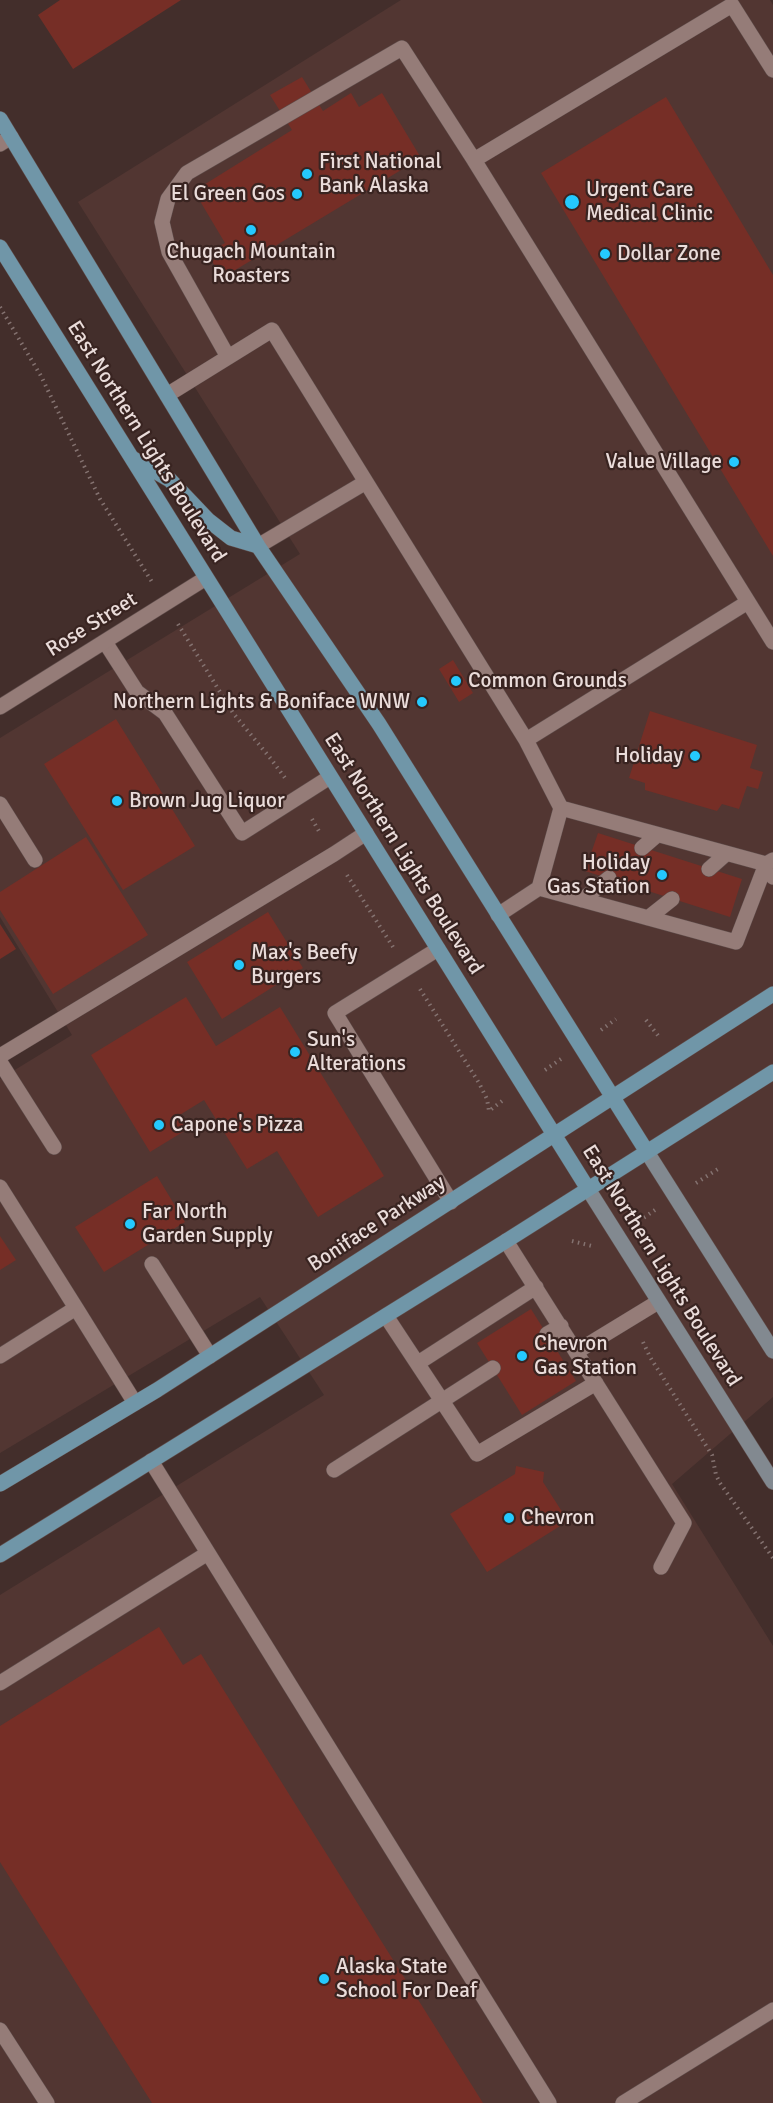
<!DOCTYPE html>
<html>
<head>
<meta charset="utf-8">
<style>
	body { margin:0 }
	canvas { display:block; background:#432e2b }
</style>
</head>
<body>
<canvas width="773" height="2103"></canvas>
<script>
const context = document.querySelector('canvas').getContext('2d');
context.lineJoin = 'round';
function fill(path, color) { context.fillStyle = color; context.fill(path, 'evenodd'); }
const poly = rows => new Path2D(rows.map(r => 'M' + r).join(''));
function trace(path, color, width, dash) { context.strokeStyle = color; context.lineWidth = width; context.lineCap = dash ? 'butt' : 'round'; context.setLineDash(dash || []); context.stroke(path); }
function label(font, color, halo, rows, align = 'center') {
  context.font = font + ' Signika,sans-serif'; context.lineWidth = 4.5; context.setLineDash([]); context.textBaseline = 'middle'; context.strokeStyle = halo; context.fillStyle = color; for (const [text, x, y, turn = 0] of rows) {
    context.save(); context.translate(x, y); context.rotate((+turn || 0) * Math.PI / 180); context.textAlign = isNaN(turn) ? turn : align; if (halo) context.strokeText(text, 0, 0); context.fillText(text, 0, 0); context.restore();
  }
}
const built = poly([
	[401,0,770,0,773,5,773,1397,672,1484,773,1646,773,2103,0,2103,0,1595,324,1395,260,1297,0,1453,0,1079,72,1035,0,917,0,738,300,554,78,202]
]);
const building = poly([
	[60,0,181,0,73,69,38,15],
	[302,77,323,111,351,93,359,107,382,93,421,158,222,278,207,253,225,243,194,191,292,130,270,95],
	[666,97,773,275,773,556,541,173],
	[453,660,473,693,459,702,439,669],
	[650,711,757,745,750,768,763,772,758,789,747,786,739,809,722,804,717,811,645,790,645,783,629,778],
	[116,719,195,846,123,890,44,764],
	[598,833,742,879,730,917,585,871],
	[86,837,148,935,53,994,0,910,0,892],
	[268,912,303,968,222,1019,187,962],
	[0,924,16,949,0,959],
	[186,997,216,1046,280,1007,384,1176,318,1217,277,1151,247,1169,204,1100,178,1116,186,1130,150,1152,91,1055],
	[157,1176,185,1222,104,1272,75,1227],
	[0,1236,16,1260,0,1270],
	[531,1309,576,1381,522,1415,477,1343],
	[516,1466,544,1472,543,1482,568,1521,487,1572,450,1514,515,1474],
	[159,1627,183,1665,201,1654,483,2103,152,2103,0,1862,0,1726]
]);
const path = poly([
	[0,307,41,376,100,499,152,582],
	[178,624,233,713,271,759,285,778],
	[312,819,320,833],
	[347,875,393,947],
	[420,989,479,1083,487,1099,489,1111,502,1101],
	[646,1020,660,1038],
	[601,1030,616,1019],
	[545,1070,561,1059],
	[696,1183,718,1169],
	[639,1221,655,1210],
	[572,1241,592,1246],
	[643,1342,650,1357,712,1455,716,1475,720,1483,773,1558]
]);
const lane = poly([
	[773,70,732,5,474,160,773,642],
	[228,357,169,252,162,222,168,199,187,173,402,48,474,160],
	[167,395,272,330,366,482],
	[258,546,366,482,526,740,748,602],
	[105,642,137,692,165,713,242,833,330,777],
	[0,804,35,860],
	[561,808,766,864,773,877],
	[642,848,657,835],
	[709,869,726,854],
	[539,888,736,942,766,864,773,860],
	[582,900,609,878],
	[498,915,539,888,561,808,526,740],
	[648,918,672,899],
	[438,949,335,1013,451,1202],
	[0,1056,334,854,366,833],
	[0,1062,54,1147],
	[0,1187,76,1308,0,1356],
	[506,1241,684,1523,661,1567],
	[152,1264,210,1356],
	[76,1308,135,1403],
	[386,1316,477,1454,596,1383],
	[547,1334,561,1326],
	[576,1352,658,1302],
	[418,1363,536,1287],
	[151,1461,549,2103],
	[334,1470,493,1368],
	[0,1683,208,1553],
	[0,2030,47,2103],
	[623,2103,773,2010]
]);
const street = poly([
	[0,144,11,137],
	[0,707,206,578]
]);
const secondary = poly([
	[647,1152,773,1351],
	[588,1189,773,1482]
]);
const primary = poly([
	[0,119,258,546,379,724,647,1152],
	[0,247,588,1189],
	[132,458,170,480,208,520,231,538,258,546],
	[0,1484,157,1390,773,994],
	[0,1555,506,1241,773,1072]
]);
const markers = [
	[307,174,6,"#24c9fe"],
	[297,194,6,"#24c9fe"],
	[572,202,8,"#24c9fe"],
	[251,230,6,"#24c9fe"],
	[605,254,6,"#24c9fe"],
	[734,462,6,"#24c9fe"],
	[456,681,6,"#24c9fe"],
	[422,702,6,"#24c9fe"],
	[695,756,6,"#24c9fe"],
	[117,801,6,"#24c9fe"],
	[662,875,6,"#24c9fe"],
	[239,965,6,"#24c9fe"],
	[295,1052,6,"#24c9fe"],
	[159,1125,6,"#24c9fe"],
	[130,1224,6,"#24c9fe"],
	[522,1356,6,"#24c9fe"],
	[509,1518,6,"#24c9fe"],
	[324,1979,6,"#24c9fe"]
];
const poiNames = [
	["First National",319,162],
	["Bank Alaska",319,186],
	["Urgent Care",586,190],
	["Medical Clinic",586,214],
	["El Green Gos",285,194,"right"],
	["Chugach Mountain",251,252,"center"],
	["Roasters",251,276,"center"],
	["Dollar Zone",617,254],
	["Value Village",722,462,"right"],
	["Common Grounds",468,681],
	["Northern Lights & Boniface WNW",410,702,"right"],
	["Holiday",683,756,"right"],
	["Brown Jug Liquor",129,801],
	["Holiday",650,863,"right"],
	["Gas Station",650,887,"right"],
	["Max's Beefy",251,953],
	["Burgers",251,977],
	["Sun's",307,1040],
	["Alterations",307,1064],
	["Capone's Pizza",171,1125],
	["Far North",142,1212],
	["Garden Supply",142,1236],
	["Chevron",534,1344],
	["Gas Station",534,1368],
	["Chevron",521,1518],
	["Alaska State",336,1967],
	["School For Deaf",336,1991]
];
const streetNames = [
	["East Northern Lights Boulevard",146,442,58],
	["Rose Street",92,625,-32],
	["East Northern Lights Boulevard",403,854,58],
	["Boniface Parkway",377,1224,-33],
	["East Northern Lights Boulevard",661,1266,58]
];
fill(built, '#523632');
fill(building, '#762e26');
trace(lane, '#5f4d4b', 16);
trace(street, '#5f4d4b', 16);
trace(secondary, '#5f4d4b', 16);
trace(primary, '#5f4d4b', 16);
trace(path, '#847270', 4, [1.5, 4.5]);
trace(lane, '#957c78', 15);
trace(street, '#957c78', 15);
trace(secondary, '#828990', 15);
trace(primary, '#7096a8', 15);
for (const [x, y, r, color] of markers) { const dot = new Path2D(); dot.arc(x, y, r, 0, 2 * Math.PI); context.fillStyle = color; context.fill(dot); trace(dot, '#392421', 2); }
label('21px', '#eadcda', '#392421', poiNames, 'left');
label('21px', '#eadcda', '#392421', streetNames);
</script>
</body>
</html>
